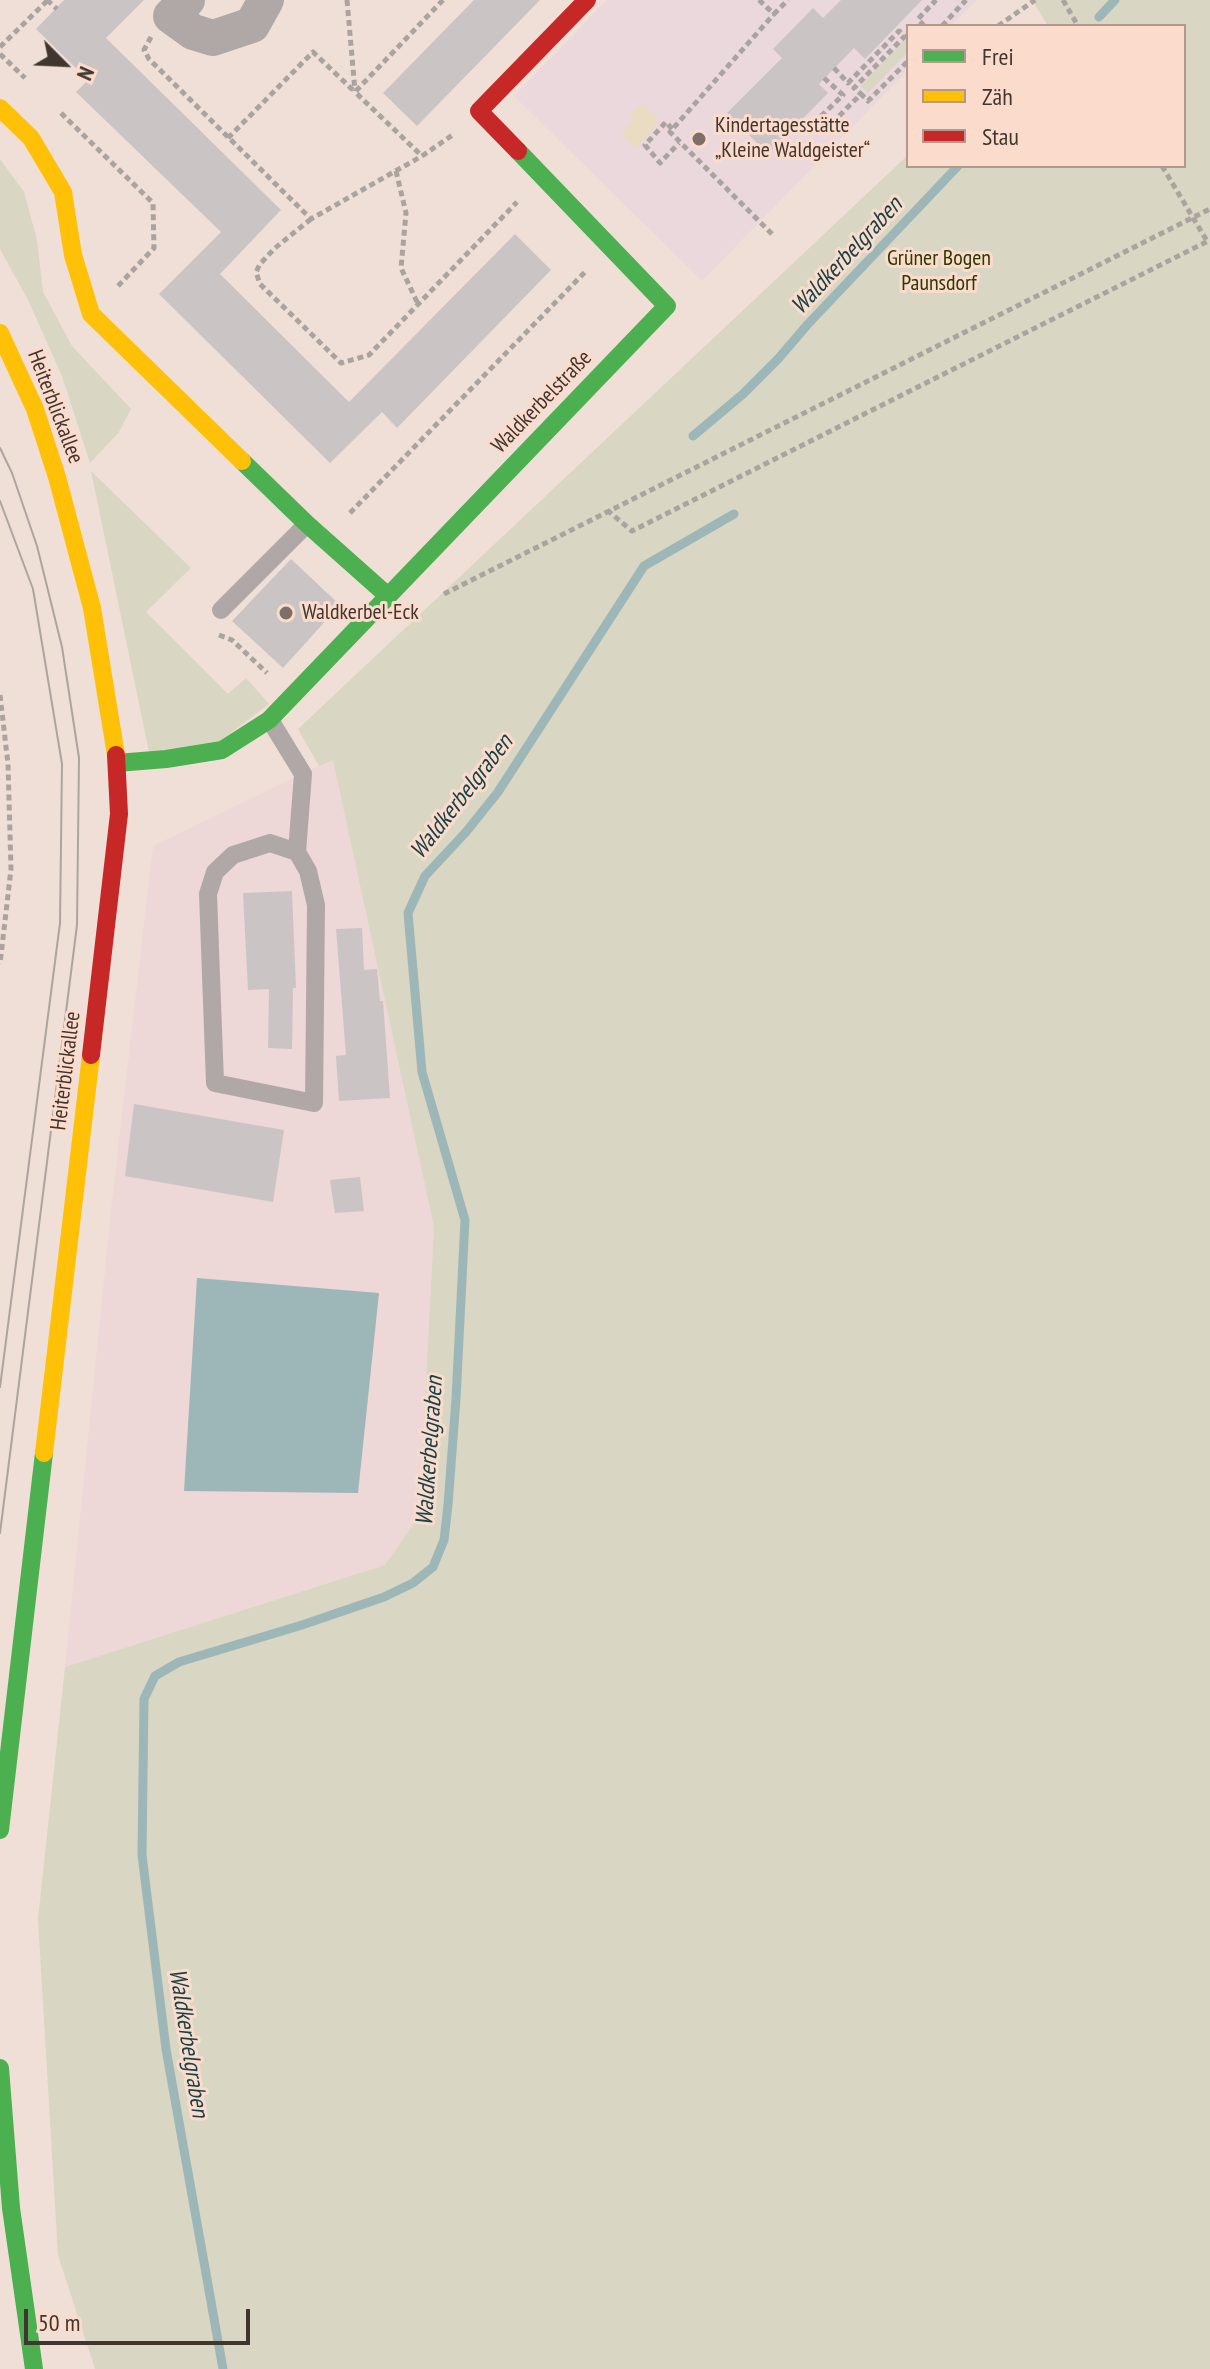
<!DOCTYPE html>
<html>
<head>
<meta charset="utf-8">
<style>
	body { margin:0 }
	#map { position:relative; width:1210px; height:2369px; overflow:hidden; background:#f0dfd6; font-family:"PT Sans Narrow",sans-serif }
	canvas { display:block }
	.legend { position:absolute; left:906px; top:24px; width:280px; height:144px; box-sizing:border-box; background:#fbdbcc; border:2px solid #b1998d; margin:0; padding:10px 14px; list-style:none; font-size:24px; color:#41352f }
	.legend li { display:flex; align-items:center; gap:16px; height:40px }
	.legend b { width:40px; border:2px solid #b1998d }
	.north { position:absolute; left:24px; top:24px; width:80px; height:80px; -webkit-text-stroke:6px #fbdbcc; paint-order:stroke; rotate:114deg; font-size:22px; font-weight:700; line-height:32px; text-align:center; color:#41352f }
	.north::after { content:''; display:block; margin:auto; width:28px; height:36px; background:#41352f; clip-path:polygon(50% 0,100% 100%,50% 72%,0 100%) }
	.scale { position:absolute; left:24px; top:2309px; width:226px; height:36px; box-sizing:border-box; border:4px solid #41352f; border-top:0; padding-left:10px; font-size:24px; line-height:28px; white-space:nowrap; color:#41352f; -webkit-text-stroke:6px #fbdbcc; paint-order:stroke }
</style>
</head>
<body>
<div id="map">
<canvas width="1210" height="2369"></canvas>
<ul class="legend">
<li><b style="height:10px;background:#4caf50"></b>Frei</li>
<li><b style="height:10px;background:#ffc107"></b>Zäh</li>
<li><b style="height:10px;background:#c62828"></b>Stau</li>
</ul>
<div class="north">N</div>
<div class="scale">50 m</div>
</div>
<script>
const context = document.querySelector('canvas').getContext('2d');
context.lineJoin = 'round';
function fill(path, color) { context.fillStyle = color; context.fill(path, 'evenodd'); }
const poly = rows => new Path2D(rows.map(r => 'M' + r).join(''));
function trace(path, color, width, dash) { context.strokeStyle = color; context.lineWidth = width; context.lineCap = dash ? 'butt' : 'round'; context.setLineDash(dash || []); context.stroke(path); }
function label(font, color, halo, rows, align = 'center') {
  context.font = font + ' "PT Sans Narrow",sans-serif'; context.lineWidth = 6; context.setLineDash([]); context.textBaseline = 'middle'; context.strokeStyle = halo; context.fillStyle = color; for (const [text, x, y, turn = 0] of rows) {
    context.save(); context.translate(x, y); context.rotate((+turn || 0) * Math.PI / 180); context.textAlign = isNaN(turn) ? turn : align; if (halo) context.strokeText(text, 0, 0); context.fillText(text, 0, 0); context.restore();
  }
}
const industrial = poly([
	[333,759,434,1227,419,1516,385,1565,65,1667,111,1210,153,846]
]);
const education = poly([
	[607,0,977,0,951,26,908,26,908,70,702,281,514,96]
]);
const green = poly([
	[1032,0,1210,0,1210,2369,95,2369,58,2255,38,1919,65,1667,385,1565,419,1516,434,1227,333,760,319,766,298,729,908,155,908,166,1184,166,1184,26,1048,26],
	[908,36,908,52,868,93,861,86],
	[0,159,24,192,37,240,43,292,72,346,131,409,119,432,90,463,62,376,28,300,0,249],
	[91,471,191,568,146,612,228,694,246,678,269,704,220,741,149,752]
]);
const sand = poly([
	[643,103,659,121,636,149,621,134,634,120,630,116]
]);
const water = poly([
	[197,1278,379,1293,358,1493,184,1491]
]);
const stream = poly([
	[1099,17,1115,0],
	[693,436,743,394,778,359,808,324,958,166],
	[223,2369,166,2049,142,1855,144,1699,155,1676,179,1662,302,1625,384,1597,413,1583,433,1567,444,1540,448,1505,456,1399,465,1220,422,1072,408,913,425,876,466,832,498,792,644,566,734,514]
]);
const building = poly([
	[64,0,144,0,106,38,281,210,220,274,349,402,515,234,551,270,397,428,382,412,330,463,159,294,221,232,76,92,88,80,36,29],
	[474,0,540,0,417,126,383,93],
	[841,0,922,0,865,59,854,48,819,84,828,93,768,154,727,113,782,58,773,49,813,8,823,18],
	[291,559,340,605,283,668,232,621],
	[292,891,296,988,293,988,292,1049,268,1048,269,989,248,990,243,893],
	[362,928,364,970,377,969,380,1001,383,1001,390,1098,339,1101,336,1056,346,1055,336,929],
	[134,1104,284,1130,273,1202,125,1176],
	[360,1177,364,1211,335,1213,330,1180]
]);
const path = poly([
	[47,0,57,9],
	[347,0,355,91],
	[443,0,355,92,422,156,454,134],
	[759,0,774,14,788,0],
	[1063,0,1078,26],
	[924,26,918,19,936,0],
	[942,26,966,0],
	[998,26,1035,0],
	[151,37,144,50,149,59,311,219,422,156],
	[0,47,48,0],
	[0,54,25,78],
	[834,68,848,83,899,31,905,36,854,88,861,94],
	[824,78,843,95,818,119,827,128,861,94,868,101,908,61],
	[61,113,153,203,154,248,118,286],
	[672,129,666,122,645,145,660,163,679,143],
	[228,138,313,52,355,92],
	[1162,166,1207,241],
	[396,171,406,213,401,268,418,304],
	[311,219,275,248,260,264,256,272,260,284,341,363,369,355,517,202],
	[772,234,670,132,774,14],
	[607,510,632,531,1210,240],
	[350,513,586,271],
	[444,594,1210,209],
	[219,635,232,640,267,673],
	[0,695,8,764,11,869,0,964]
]);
const lane = poly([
	[221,610,307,524],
	[270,720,303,774,297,852],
	[270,843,297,852,308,871,316,905,314,1103,215,1083,208,894,215,872,233,855,270,843]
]);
const street = poly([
	[187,0,171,16,193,32,213,38,252,25,266,0]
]);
const fast = poly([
	[242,461,307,524,388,596],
	[117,763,166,759,222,750,269,720,667,306,518,151],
	[0,1830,44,1453],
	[0,2068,11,2208,34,2369]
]);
const slow = poly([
	[0,108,31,138,63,192,73,255,91,314,242,461],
	[0,333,35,409,57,477,92,608,116,755],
	[44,1453,91,1055]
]);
const jam = poly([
	[518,151,479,111,587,0],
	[91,1055,119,814,116,755]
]);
const tram = poly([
	[0,448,12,473,37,546,62,647,79,758,77,925,0,1533],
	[0,501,33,589,62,764,60,923,0,1387]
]);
const markers = [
	[699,139,8,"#7e7069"],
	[286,613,8,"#7e7069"]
];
const poiNames = [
	["Kindertagesstätte",715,126],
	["„Kleine Waldgeister“",715,151],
	["Waldkerbel-Eck",302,613]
];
const parkNames = [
	["Grüner Bogen",939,259],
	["Paunsdorf",939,284]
];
const streetNames = [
	["Waldkerbelstraße",542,402,-46],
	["Heiterblickallee",55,407,69],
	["Heiterblickallee",66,1071,-83]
];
const waterNames = [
	["Waldkerbelgraben",847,256,-47],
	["Waldkerbelgraben",462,797,-52],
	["Waldkerbelgraben",430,1451,-86],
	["Waldkerbelgraben",188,2043,81]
];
fill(industrial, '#edd7d7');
fill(education, '#ead8dc');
fill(green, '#d9d6c3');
fill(sand, '#e9dcc3');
fill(water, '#9db7b8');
trace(stream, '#9db7b8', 9);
fill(building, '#cbc4c5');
trace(path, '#aba3a0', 5, [6, 4]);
trace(lane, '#afa8a7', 18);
trace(street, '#afa8a7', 36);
trace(fast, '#4caf50', 18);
trace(slow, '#ffc107', 18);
trace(jam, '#c62828', 18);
trace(tram, '#ada4a0', 2);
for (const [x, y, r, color] of markers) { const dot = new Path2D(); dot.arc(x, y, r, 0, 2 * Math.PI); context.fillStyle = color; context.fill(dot); trace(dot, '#fbdbcc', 3); }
label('22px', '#41352f', '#fbdbcc', poiNames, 'left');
label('22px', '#2d3a01', '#fbdbcc', parkNames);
label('22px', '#41352f', '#fbdbcc', streetNames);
label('italic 24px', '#174247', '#fbdbcc', waterNames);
</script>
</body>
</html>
